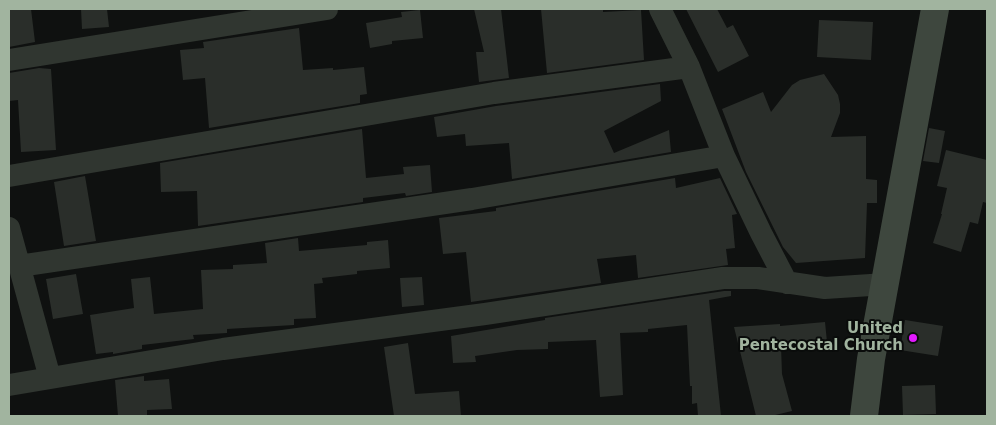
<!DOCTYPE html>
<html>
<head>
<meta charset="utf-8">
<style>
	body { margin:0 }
	#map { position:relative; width:996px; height:425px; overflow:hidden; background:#0f1110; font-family:"DejaVu Sans",sans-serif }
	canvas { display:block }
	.frame { position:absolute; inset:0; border:10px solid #a1b49f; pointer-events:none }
</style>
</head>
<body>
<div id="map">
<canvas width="996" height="425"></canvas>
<div class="frame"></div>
</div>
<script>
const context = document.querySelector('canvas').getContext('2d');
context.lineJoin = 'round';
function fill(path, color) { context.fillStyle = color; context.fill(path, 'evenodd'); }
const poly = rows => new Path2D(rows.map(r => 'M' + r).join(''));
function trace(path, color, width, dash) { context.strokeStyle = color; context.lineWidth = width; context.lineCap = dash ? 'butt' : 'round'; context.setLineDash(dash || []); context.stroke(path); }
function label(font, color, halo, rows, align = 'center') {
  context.font = font + ' "DejaVu Sans",sans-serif'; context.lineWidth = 4; context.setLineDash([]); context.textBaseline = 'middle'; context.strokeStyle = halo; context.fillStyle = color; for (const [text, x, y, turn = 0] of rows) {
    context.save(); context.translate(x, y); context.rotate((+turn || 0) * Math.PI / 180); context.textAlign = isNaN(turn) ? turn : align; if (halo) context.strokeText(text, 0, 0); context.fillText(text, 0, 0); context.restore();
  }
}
const building = poly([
	[9,9,31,9,35,42,9,47],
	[81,9,107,9,109,27,82,29],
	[474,9,501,9,509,78,479,82,476,52,484,52],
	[541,9,603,9,603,12,641,10,644,60,547,73],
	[686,9,717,9,727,28,733,25,749,56,718,72],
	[420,10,423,38,392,41,392,44,370,48,366,23,402,17,401,12],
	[819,20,873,22,871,60,817,57],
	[299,28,303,70,333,68,333,70,364,67,367,94,360,95,360,103,209,128,205,78,183,80,180,50,204,48,203,42],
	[39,68,51,69,56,150,21,152,18,100,9,101,9,73],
	[824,74,838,95,840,104,840,113,831,137,866,136,866,179,877,180,877,203,867,203,865,258,796,263,783,247,746,172,722,109,763,92,771,112,792,85,800,80],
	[660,84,661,101,604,131,614,153,669,130,671,152,512,179,509,143,466,146,465,134,437,137,434,117,496,106],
	[929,128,945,131,939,163,923,161],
	[362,129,366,178,404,174,403,167,430,165,432,192,406,196,405,193,363,198,363,202,198,226,197,191,161,192,160,163],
	[946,150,987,160,987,203,983,202,978,224,970,222,961,252,933,243,942,214,941,214,947,188,937,186],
	[85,176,96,241,64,246,54,182],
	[675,178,676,188,720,178,737,214,732,215,735,248,726,249,728,265,638,278,636,255,597,259,601,283,471,302,466,252,443,254,439,218,496,211,496,208],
	[298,238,299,251,367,245,367,242,388,240,390,268,357,271,357,274,322,278,323,283,314,284,316,318,294,319,294,325,227,329,227,333,193,335,194,339,142,345,142,349,113,354,113,352,96,354,90,315,134,308,131,279,150,277,154,314,203,309,201,270,233,269,233,265,267,263,265,243],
	[76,274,83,314,53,319,46,279],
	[422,277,424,305,402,307,400,278],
	[724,291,731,291,731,296,709,300,721,416,698,416,697,403,692,404,692,386,690,386,687,325,648,329,648,332,620,333,623,395,600,397,596,340,548,342,548,349,517,350,475,356,476,362,453,363,451,336,545,320,545,318],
	[905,320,943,326,938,356,900,350],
	[825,322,827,342,781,346,782,374,792,411,771,416,756,416,734,327,780,324,780,326],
	[408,343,415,394,459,391,461,416,394,416,384,347],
	[144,376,144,381,169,379,172,409,147,410,147,416,118,416,115,380],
	[935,385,936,414,903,415,902,386]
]);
const street = poly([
	[660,9,689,67,724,156,761,233,787,283],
	[9,60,327,9],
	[9,176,494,93,689,67],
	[9,228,50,378],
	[19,266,472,199,724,156],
	[9,385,223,349,485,314,723,278,758,278,825,288,886,284]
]);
const secondary = poly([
	[864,416,871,359,935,9]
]);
const markers = [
	[913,338,5,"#e319ff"]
];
const poiNames = [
	["United",903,329],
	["Pentecostal Church",903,346]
];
fill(building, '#2a2e2a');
trace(street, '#303630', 22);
trace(secondary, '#3e473e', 28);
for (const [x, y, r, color] of markers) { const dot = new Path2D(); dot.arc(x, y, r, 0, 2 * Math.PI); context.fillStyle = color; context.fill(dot); trace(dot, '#0a0c0b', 2); }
label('bold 15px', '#a1b49f', '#0a0c0b', poiNames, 'right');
</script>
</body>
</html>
